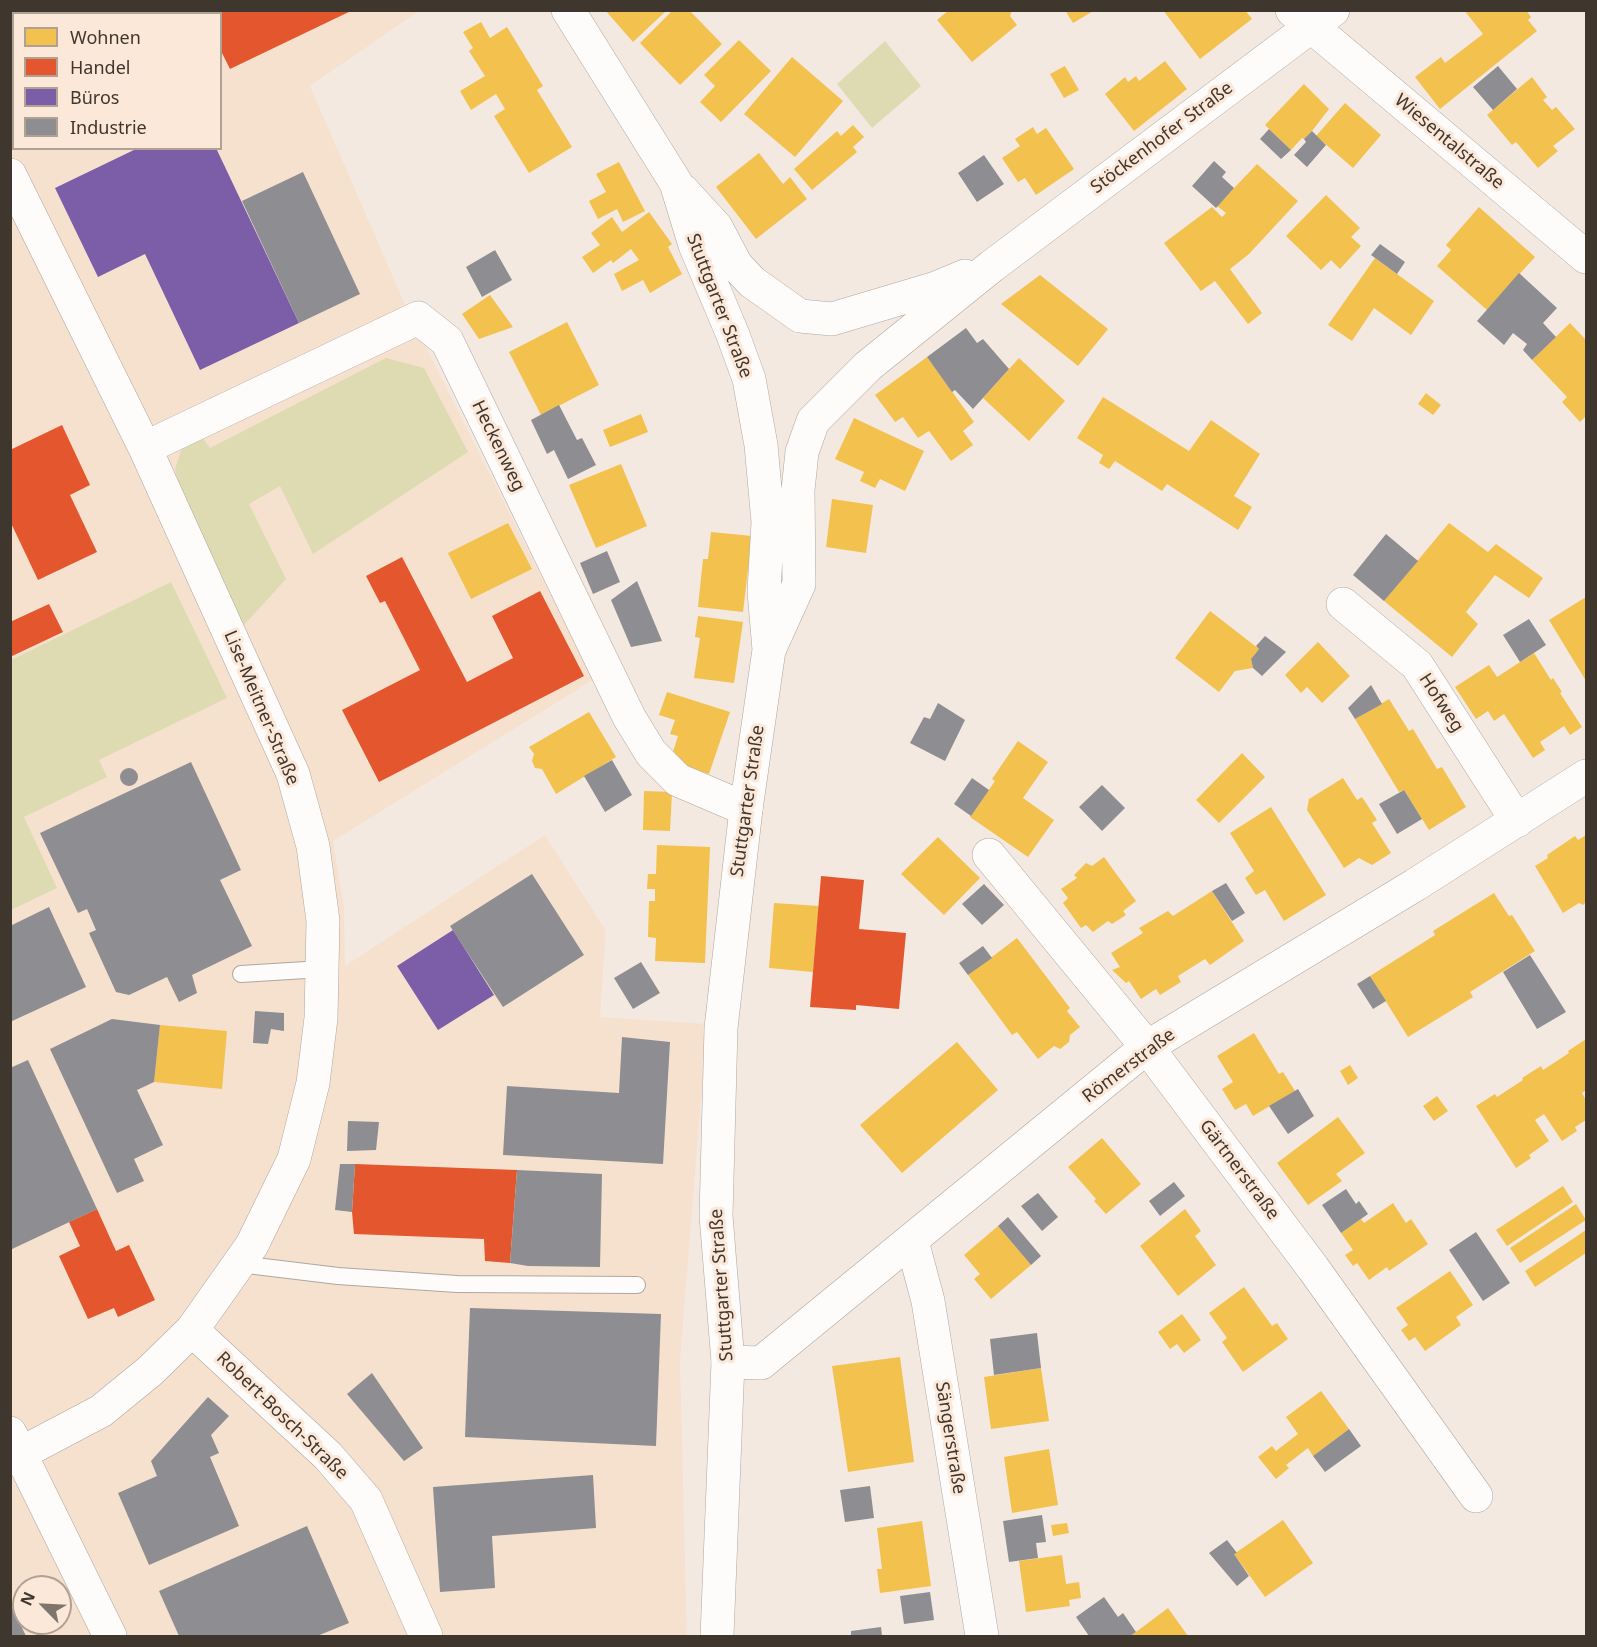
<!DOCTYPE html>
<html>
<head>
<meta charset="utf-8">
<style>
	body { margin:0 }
	#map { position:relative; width:1597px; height:1647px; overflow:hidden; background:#f4e9e1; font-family:"Noto Sans",sans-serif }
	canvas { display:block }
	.frame { position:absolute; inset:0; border:12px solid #3f362e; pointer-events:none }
	.legend { position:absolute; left:12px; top:12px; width:210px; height:138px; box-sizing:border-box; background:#fce8d9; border:2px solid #b0a195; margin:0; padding:8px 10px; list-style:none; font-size:18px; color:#3f362e }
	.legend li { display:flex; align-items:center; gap:12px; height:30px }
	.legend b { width:30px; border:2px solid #b0a195 }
	.north { position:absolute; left:12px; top:1575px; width:60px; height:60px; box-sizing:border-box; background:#fce8d9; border:2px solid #b0a195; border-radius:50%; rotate:294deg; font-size:16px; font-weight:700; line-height:24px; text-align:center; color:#3f362e }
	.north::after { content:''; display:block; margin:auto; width:21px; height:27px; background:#7e756d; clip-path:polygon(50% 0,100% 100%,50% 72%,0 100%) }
</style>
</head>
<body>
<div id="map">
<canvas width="1597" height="1647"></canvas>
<div class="frame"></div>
<ul class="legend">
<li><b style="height:16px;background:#f2c14e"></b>Wohnen</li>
<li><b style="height:16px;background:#e4572e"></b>Handel</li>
<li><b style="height:16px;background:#7b5ea7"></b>Büros</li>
<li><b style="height:16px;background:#8d8d92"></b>Industrie</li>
</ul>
<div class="north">N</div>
</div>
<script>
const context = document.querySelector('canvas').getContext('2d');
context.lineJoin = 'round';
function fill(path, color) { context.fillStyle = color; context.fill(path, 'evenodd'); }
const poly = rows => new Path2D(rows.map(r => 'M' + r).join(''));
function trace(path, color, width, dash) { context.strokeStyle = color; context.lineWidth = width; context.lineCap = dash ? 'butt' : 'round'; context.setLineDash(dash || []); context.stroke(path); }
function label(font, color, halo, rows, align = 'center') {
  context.font = font + ' "Noto Sans",sans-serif'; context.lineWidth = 6; context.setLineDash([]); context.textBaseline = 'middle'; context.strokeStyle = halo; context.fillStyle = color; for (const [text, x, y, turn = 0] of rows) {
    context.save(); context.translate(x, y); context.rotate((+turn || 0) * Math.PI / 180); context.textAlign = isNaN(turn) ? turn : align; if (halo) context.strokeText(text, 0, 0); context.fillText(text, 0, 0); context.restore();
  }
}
const built = poly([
	[11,11,419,11,310,86,407,309,593,680,333,841,344,907,345,966,545,835,606,931,600,1017,707,1024,680,1360,687,1636,11,1636],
	[14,14,220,14,220,148,14,148],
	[24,1587,60,1587,60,1623,24,1623]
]);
const green = poly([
	[885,41,921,86,872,128,837,84],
	[386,358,424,368,468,452,313,554,280,486,249,504,286,579,243,626,180,489,175,469,182,448,199,433,210,448],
	[171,582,227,698,99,760,107,777,24,817,57,888,11,910,11,660]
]);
const homes = poly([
	[605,10,667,10,633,42],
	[673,10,689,10,722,44,680,85,640,43],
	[949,10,1012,10,1010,16,1017,25,972,62,937,20],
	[1065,10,1095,10,1073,23],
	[1163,10,1245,10,1252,19,1200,59],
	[1464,10,1526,10,1531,17,1528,20,1537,31,1440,109,1415,77,1441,57,1445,63,1483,34],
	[481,22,490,38,507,27,543,86,537,90,572,147,529,173,494,116,505,109,496,94,471,110,460,91,485,76,469,51,473,48,463,32],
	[739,40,771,71,721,122,700,102,715,86,704,75],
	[792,57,843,101,795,157,744,114],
	[1165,61,1187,89,1134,131,1105,94,1125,77,1128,82,1136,76,1139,81],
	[1065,66,1079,90,1064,98,1050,74],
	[1532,77,1547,97,1543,100,1552,110,1556,107,1575,129,1553,146,1558,151,1538,168,1516,142,1512,145,1487,115],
	[1304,84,1329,109,1312,131,1304,139,1302,138,1291,150,1265,125],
	[1345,103,1381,135,1353,168,1316,136],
	[853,125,864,137,853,147,857,152,812,190,794,169,837,131,841,136],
	[1033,127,1037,134,1046,128,1074,169,1036,195,1025,178,1018,182,1002,158,1020,146,1015,139],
	[759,153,783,184,790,177,807,199,756,239,716,187],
	[619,162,645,211,623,222,617,209,598,219,589,201,606,192,596,174],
	[1257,164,1298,201,1249,254,1230,269,1262,313,1248,324,1215,281,1201,291,1164,243,1212,207,1222,217,1226,213,1217,206],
	[1326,195,1360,228,1351,237,1361,246,1340,269,1331,260,1321,270,1286,236],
	[1479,207,1535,257,1487,310,1437,266,1451,250,1446,245],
	[649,212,672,244,668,247,682,274,650,293,643,280,622,291,614,274,639,260,631,249,613,263,611,260,593,273,582,257,600,245,591,233,612,217,622,232],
	[1375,258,1434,301,1411,335,1374,308,1352,341,1328,325],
	[1040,275,1108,329,1078,366,1001,304],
	[490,295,513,327,479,339,462,314],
	[567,322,599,385,541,415,509,352],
	[1570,323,1586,340,1586,416,1580,422,1562,402,1567,397,1532,360],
	[927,357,974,422,963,431,973,445,951,461,929,431,918,438,903,417,895,422,875,395],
	[1019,358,1065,401,1029,441,983,398],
	[1426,393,1441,405,1433,415,1418,404],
	[1103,397,1189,451,1211,420,1260,454,1234,496,1252,507,1238,530,1167,484,1162,491,1115,461,1109,469,1099,463,1103,455,1077,438],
	[641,414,648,432,610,447,603,430],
	[854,418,924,451,905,491,880,479,875,488,860,481,864,472,835,459],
	[621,464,647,526,596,548,569,485],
	[832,499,873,505,866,553,826,547],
	[508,523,532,569,471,599,448,553],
	[1449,523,1488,552,1496,544,1543,578,1529,598,1495,575,1466,612,1478,624,1452,657,1384,601],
	[711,532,752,536,743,612,698,607,703,559,708,559],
	[1586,597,1586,681,1549,620],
	[1210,611,1259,649,1251,659,1253,668,1235,671,1219,692,1175,658],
	[698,616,743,622,734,683,694,678,700,638,695,637],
	[1318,642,1350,676,1322,703,1307,687,1301,693,1285,675],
	[1534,653,1551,680,1553,678,1562,692,1560,693,1582,727,1570,735,1564,726,1540,742,1545,750,1533,758,1504,714,1494,721,1488,711,1476,719,1455,687,1489,665,1497,677],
	[667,692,730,712,709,774,670,761,678,736,670,734,675,720,659,715],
	[1389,699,1409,731,1413,729,1437,769,1442,767,1466,807,1429,830,1404,790,1399,792,1355,719],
	[589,712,616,757,556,794,542,769,535,768,532,761,534,754,529,747],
	[1018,741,1048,762,1023,798,1054,820,1028,857,970,817,995,781,992,779],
	[1242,753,1265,777,1219,823,1196,800],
	[1343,778,1357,800,1362,797,1377,820,1372,823,1391,853,1372,865,1359,858,1344,868,1307,810,1309,799],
	[644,791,672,792,670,831,643,830],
	[1271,807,1326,895,1284,921,1265,890,1256,895,1245,878,1254,871,1230,833],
	[1586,835,1586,902,1583,905,1579,903,1563,913,1535,866,1548,858,1547,855,1575,836,1578,840],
	[938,837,980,878,944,915,901,874],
	[657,845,710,847,705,963,655,961,656,938,648,937,649,901,655,901,655,889,647,889,648,874,656,874],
	[1104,857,1136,901,1123,911,1126,915,1112,924,1108,921,1093,932,1086,925,1081,928,1063,903,1068,898,1061,889,1077,878,1074,875,1086,863,1092,866],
	[1212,891,1244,941,1210,965,1205,959,1178,976,1181,982,1160,995,1156,989,1141,999,1129,981,1126,983,1112,970,1120,967,1111,953,1143,933,1139,928,1168,911,1173,916],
	[1494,893,1509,916,1512,915,1535,951,1470,992,1473,997,1408,1037,1370,976,1435,935,1433,931],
	[774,903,819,906,813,972,769,968],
	[1017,938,1070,1008,1067,1011,1080,1027,1070,1035,1069,1042,1060,1049,1054,1046,1038,1059,1017,1032,1012,1035,968,975],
	[160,1025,227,1031,222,1089,154,1082],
	[1254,1033,1279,1074,1283,1072,1295,1091,1253,1116,1246,1104,1235,1110,1222,1089,1233,1082,1217,1056],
	[1586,1039,1586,1090,1582,1093,1586,1100,1586,1120,1575,1127,1577,1131,1562,1141,1536,1102,1544,1114,1535,1120,1549,1141,1529,1155,1531,1158,1516,1168,1476,1106,1495,1094,1497,1097,1523,1080,1522,1078,1541,1066,1543,1070,1569,1053,1568,1051],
	[957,1042,998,1090,902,1173,860,1125],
	[1350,1065,1358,1078,1348,1085,1340,1071],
	[1437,1096,1448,1111,1434,1121,1423,1106],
	[1338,1117,1365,1153,1336,1174,1342,1181,1308,1205,1277,1163],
	[1102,1138,1141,1184,1106,1214,1094,1201,1096,1199,1068,1167],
	[1563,1186,1573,1202,1507,1246,1496,1230],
	[1393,1203,1406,1223,1411,1219,1428,1244,1389,1271,1387,1267,1369,1280,1357,1263,1353,1266,1345,1255,1353,1250,1341,1233,1361,1219,1364,1223],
	[1576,1204,1586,1220,1520,1263,1510,1248],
	[1185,1209,1201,1231,1195,1236,1216,1265,1178,1296,1140,1246],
	[998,1226,1031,1265,991,1299,974,1279,980,1274,964,1255],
	[1586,1230,1586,1253,1535,1287,1525,1271],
	[1450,1271,1473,1305,1456,1317,1461,1325,1425,1351,1415,1337,1409,1341,1401,1330,1408,1325,1396,1308],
	[1244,1287,1272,1326,1277,1323,1288,1339,1243,1372,1222,1342,1227,1338,1209,1313],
	[1182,1314,1201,1340,1184,1353,1177,1344,1170,1349,1158,1332],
	[900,1357,914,1462,848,1472,832,1366],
	[1041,1368,1049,1421,991,1429,984,1377],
	[1321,1391,1349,1429,1313,1456,1308,1448,1286,1465,1289,1468,1276,1479,1258,1457,1272,1446,1276,1451,1298,1434,1286,1417],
	[1049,1449,1058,1505,1012,1513,1004,1457],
	[1283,1520,1313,1563,1265,1597,1234,1554],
	[922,1521,931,1586,880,1593,877,1569,882,1569,877,1528],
	[1067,1523,1069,1533,1053,1536,1051,1525],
	[1062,1555,1066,1584,1079,1582,1081,1598,1069,1600,1070,1606,1026,1612,1019,1561],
	[1168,1608,1188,1636,1130,1636,1136,1632]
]);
const shops = poly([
	[202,10,353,10,230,69,220,49,220,14,204,14],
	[62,425,90,485,70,495,97,552,38,580,10,521,10,450],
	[402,557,467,682,513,658,492,616,540,591,584,676,379,782,342,710,420,670,385,601,380,603,366,576],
	[49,604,63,632,10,657,10,622],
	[821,876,864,880,859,929,906,933,899,1009,856,1005,856,1010,810,1007],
	[355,1164,517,1170,510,1263,485,1261,484,1239,354,1234,352,1212],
	[97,1209,116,1251,129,1245,155,1300,118,1317,114,1308,88,1319,59,1256,80,1246,69,1222]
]);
const offices = poly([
	[138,148,216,148,299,323,200,370,145,254,98,277,55,188],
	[453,930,494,995,438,1030,397,966]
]);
const industry = poly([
	[1498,66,1517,89,1493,110,1473,87],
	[1269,129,1291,150,1281,159,1260,139],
	[1312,131,1326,145,1307,167,1294,155,1306,142,1304,139],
	[984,155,1004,184,977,202,958,173],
	[1214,161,1226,172,1222,177,1234,188,1216,208,1192,186],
	[303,172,360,294,299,323,242,201],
	[1380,244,1405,262,1397,274,1371,255],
	[495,250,512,280,482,297,466,267],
	[1519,273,1557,308,1543,323,1556,337,1532,360,1523,350,1527,344,1513,333,1504,345,1477,321],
	[966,328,977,343,983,339,1009,369,973,409,955,390,952,392,927,357],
	[559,405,577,440,582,438,596,465,568,479,554,450,547,454,531,420],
	[1386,534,1418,561,1384,601,1353,575],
	[607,551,620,582,593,594,580,563],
	[637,581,662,641,631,647,611,600],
	[1529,619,1546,645,1520,662,1503,635],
	[1265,636,1286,652,1262,676,1253,668,1251,659,1259,649,1256,646],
	[1371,685,1382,704,1355,719,1348,708],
	[938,703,965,720,945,761,910,743,924,717,930,719],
	[612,760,632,795,605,812,584,776],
	[191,762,241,870,220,880,252,946,192,975,197,993,179,1002,167,977,129,995,116,992,89,933,96,930,87,909,78,913,40,833],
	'120 777a9 9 0 1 1 18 0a9 9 0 1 1-18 0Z',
	[972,778,989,790,971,816,954,804],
	[1102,785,1125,808,1102,831,1079,807],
	[1404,790,1422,819,1397,834,1379,804],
	[532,874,584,955,503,1007,450,926],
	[1226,883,1245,913,1232,921,1212,891],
	[984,884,1004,905,982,925,962,904],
	[49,907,86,987,10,1022,10,926],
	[983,946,992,958,968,975,959,963],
	[1530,955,1566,1012,1537,1029,1503,972],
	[641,962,660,993,633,1009,614,978],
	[1370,976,1386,1001,1373,1009,1357,984],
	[255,1011,284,1013,284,1031,271,1029,268,1044,253,1043],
	[112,1019,160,1025,154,1082,137,1090,163,1145,134,1159,144,1181,117,1193,50,1049],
	[622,1037,670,1042,663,1164,503,1155,507,1086,619,1093],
	[28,1060,97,1209,10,1250,10,1068],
	[1298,1089,1314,1116,1288,1134,1269,1106],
	[348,1121,379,1122,376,1150,347,1151],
	[340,1164,355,1164,352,1212,335,1210],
	[517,1170,602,1174,600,1267,528,1266,510,1263],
	[1174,1182,1185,1196,1160,1216,1149,1201],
	[1346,1189,1356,1204,1359,1201,1368,1214,1341,1233,1322,1205],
	[1038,1193,1058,1217,1042,1231,1021,1206],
	[1008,1217,1041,1256,1031,1265,998,1226],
	[1476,1232,1510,1283,1483,1301,1449,1250],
	[470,1308,661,1314,656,1446,465,1437],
	[1037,1333,1041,1368,994,1375,990,1339],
	[372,1373,423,1448,404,1461,347,1394],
	[208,1397,229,1416,211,1435,219,1453,210,1457,239,1526,149,1565,118,1493,157,1476,151,1461],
	[1349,1429,1361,1446,1325,1472,1313,1456],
	[593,1475,596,1528,492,1536,495,1588,440,1592,433,1487],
	[870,1486,874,1518,845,1522,840,1490],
	[1042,1515,1046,1542,1036,1543,1038,1558,1009,1562,1003,1521],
	[307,1526,349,1623,317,1636,179,1636,159,1591],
	[1227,1540,1237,1553,1234,1554,1249,1576,1237,1586,1209,1553],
	[930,1592,934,1620,904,1624,900,1596],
	[1104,1597,1118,1617,1123,1613,1136,1632,1130,1636,1089,1636,1076,1617],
	[10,1603,26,1636,10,1636],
	[881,1627,882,1636,851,1636,851,1631]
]);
const lane = poly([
	[241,974,322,969],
	[239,1264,338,1276,457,1284,637,1285]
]);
const street = poly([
	[1292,10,1586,257],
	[10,175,145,448,293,774,313,846,323,921,321,1018,313,1083,294,1159,252,1245,192,1330,150,1371,101,1411,10,1459],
	[145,448,418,318,447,341,629,717,651,753,678,780,746,809],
	[1343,604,1417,665,1517,821],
	[989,855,1147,1047,1313,1268,1476,1496],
	[912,1241,928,1301,982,1636],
	[192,1330,328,1456,366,1500,426,1636],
	[728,1362,761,1363,1147,1047,1415,885,1586,776]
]);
const secondary = poly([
	[568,10,676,183,695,245,733,335,749,379,761,445,768,522,764,591,769,650,746,809,721,1028,716,1216,728,1362,717,1636],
	[682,190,716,227,736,265,752,282,800,316,832,319,936,288,965,276],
	[770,648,799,584,798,490,802,452,813,421,868,366,992,266,1333,10],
	[10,1433,110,1636]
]);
const streetNames = [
	["Stöckenhofer Straße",1162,138,-37],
	["Wiesentalstraße",1449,142,40],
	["Stuttgarter Straße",719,306,69],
	["Heckenweg",498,446,64],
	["Hofweg",1441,703,57],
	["Lise-Meitner-Straße",261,708,67],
	["Stuttgarter Straße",748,801,-82],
	["Römerstraße",1129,1066,-37],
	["Gärtnerstraße",1239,1170,53],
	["Stuttgarter Straße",722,1285,-94],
	["Robert-Bosch-Straße",282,1416,44],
	["Sängerstraße",950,1438,81]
];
fill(built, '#f6e1cf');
fill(green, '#dedbb3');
fill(homes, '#f2c14e');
fill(shops, '#e4572e');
fill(offices, '#7b5ea7');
fill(industry, '#8d8d92');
trace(lane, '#afa69f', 18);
trace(street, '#afa69f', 34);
trace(secondary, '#afa69f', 34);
trace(lane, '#fdfcfa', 16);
trace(street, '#fdfcfa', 33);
trace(secondary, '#fdfcfa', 33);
label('18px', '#3f362e', '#fce8d9', streetNames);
</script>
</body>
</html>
